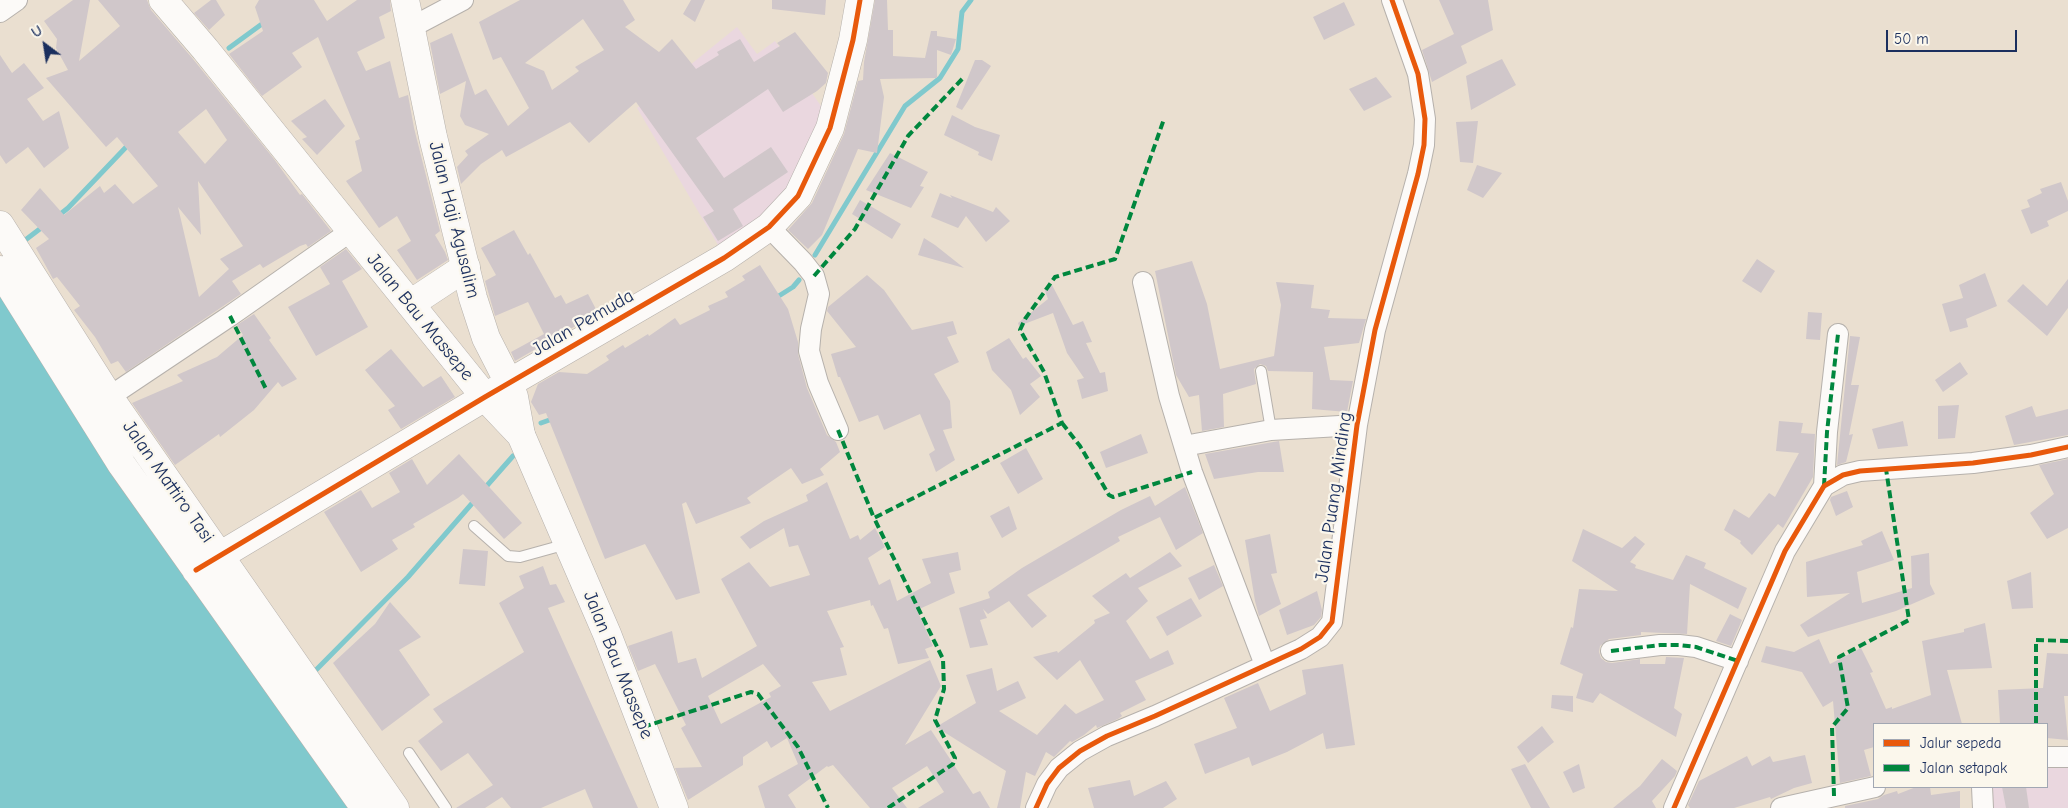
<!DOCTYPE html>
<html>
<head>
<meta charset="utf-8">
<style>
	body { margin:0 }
	#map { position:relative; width:2068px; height:808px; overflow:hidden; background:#eadfd0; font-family:"Comic Neue",sans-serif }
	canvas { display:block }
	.legend { position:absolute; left:1873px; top:723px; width:175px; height:65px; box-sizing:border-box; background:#fbf7ec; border:1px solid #a1a7b3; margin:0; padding:6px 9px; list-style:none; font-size:15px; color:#1b2f5e }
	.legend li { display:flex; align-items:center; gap:10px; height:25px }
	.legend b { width:25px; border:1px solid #a1a7b3 }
	.north { position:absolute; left:20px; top:20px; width:50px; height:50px; -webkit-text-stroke:4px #fbf7ec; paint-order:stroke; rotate:329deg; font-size:14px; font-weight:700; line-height:20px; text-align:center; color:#1b2f5e }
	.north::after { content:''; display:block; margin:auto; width:18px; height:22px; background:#1b2f5e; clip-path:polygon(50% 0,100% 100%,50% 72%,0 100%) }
	.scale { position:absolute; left:1886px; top:30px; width:131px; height:22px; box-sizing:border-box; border:2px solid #1b2f5e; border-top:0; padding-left:6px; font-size:15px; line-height:18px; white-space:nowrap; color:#1b2f5e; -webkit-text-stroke:4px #fbf7ec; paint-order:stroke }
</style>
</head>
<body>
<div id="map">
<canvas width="2068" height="808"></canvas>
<ul class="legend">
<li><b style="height:6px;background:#e8590c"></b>Jalur sepeda</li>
<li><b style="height:6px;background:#00873e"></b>Jalan setapak</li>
</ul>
<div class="north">U</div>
<div class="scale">50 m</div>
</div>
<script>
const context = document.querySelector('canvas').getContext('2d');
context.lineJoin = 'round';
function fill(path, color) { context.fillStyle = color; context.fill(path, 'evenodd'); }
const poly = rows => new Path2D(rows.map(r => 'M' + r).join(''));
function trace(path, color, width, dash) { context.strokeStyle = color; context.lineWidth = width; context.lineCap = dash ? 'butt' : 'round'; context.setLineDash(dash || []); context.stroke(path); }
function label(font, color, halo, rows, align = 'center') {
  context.font = font + ' "Comic Neue",sans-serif'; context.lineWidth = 4.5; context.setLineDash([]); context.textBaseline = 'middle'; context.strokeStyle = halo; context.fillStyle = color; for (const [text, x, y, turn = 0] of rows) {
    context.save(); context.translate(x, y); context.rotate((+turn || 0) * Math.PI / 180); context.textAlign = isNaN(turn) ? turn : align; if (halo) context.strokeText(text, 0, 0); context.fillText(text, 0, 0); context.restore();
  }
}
const built = poly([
	[737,27,757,54,775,41,826,113,794,192,721,250,637,108],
	[2068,763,2068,808,1988,808,1986,787,2047,787,2047,766]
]);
const water = poly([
	[0,296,354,808,0,808]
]);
const stream = poly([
	[229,48,266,21],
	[58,216,68,208,129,144],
	[24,241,45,225],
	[815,255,905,106,940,78,958,49,962,12,971,0],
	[774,299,793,287,799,280],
	[541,423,555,418],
	[484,489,513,456],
	[316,670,408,577,475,500]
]);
const building = poly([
	[73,0,90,0,79,61,120,26,98,0,147,0,151,10,193,59,274,159,300,195,302,194,331,231,308,247,306,244,300,246,263,268,260,264,232,281,241,294,126,372,118,361,111,364,95,337,74,310,80,306,57,277,53,279,36,248,49,239,21,210,40,188,64,215,100,186,104,193,115,184,133,204,158,186,117,137,106,147,46,78,68,70,56,48,57,39,44,21],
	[206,109,227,140,205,164,178,132],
	[198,181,243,246,220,259,229,269,199,297,178,207,201,235],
	[211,0,216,0,225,15,209,30,194,13],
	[259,0,314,0,327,21,357,0,390,0,391,11,379,17,385,38,357,52,366,71,390,61,399,98,408,95,414,128,440,231,435,235,445,252,448,260,417,280,397,250,411,241,397,216,379,228,346,181,362,171,355,141,360,139,318,37,292,53,302,67,262,96,229,54,263,31,255,7],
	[520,0,623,0,635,20,625,27,659,52,672,39,696,69,719,55,717,52,740,39,754,62,780,46,777,43,795,32,828,73,826,83,817,91,783,112,768,89,696,138,724,178,771,147,788,172,733,209,743,226,718,241,703,217,714,211,636,102,589,143,570,122,506,157,502,150,481,164,461,184,457,167,468,155,465,151,489,134,465,125,460,116,466,81,440,94,430,43,452,33,475,95,486,89,508,126,529,108,501,57,493,60,479,22],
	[583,19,604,50,575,67,579,71,552,90,544,71,525,63],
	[691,0,705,0,695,22,683,14],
	[772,0,826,0,825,15,772,9],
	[875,0,887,0,888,30,893,30,893,56,925,58,931,31,937,31,937,36,956,39,951,55,937,50,937,78,880,79,884,97,877,153,858,149,822,235,808,249,788,230,812,203,844,134,858,81,863,80,864,62],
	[1439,0,1488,0,1493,30,1461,46,1467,63,1432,82,1422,50,1454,34],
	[1344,2,1355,25,1324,40,1313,17],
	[0,55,12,73,24,63,44,88,27,99,43,121,59,111,69,148,44,168,28,147,6,164,0,155],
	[1502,59,1516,85,1471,110,1466,76],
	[975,60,982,60,991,66,962,110,956,107],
	[1376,77,1392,97,1364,111,1349,89],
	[325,99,345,126,317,155,302,139,307,137,291,121],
	[952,115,975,127,1000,135,992,161,978,155,979,152,944,135],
	[1478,121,1473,163,1460,162,1456,122],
	[890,153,928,172,920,186,924,187,911,208,866,190],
	[1477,165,1502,173,1483,198,1467,190],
	[2061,182,2068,201,2068,211,2047,221,2049,226,2031,234,2021,210,2030,207,2027,200,2042,193,2040,189],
	[940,193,952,198,950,195,993,212,996,207,1010,221,986,242,966,216,958,228,931,217],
	[860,200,901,224,892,239,852,214],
	[514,230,528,255,530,253,555,298,561,295,566,304,588,294,598,313,515,361,511,352,544,334,528,302,495,316,485,281,496,275,481,248],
	[924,238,935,245,964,268,918,255],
	[346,249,362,269,342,281,368,327,316,356,288,307,330,284,320,267],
	[1757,259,1775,271,1761,293,1742,281],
	[1192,261,1207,304,1220,369,1274,356,1281,305,1276,282,1314,285,1311,308,1330,310,1328,318,1366,319,1359,343,1324,347,1330,380,1353,381,1347,412,1312,409,1313,372,1268,371,1266,366,1260,364,1254,369,1256,384,1223,394,1224,427,1202,431,1199,395,1189,397,1176,375,1155,271],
	[760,265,788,309,798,342,798,354,807,388,827,435,836,442,840,452,820,469,824,475,802,484,791,468,747,498,751,503,696,524,686,502,682,504,700,593,676,600,645,544,605,559,546,413,539,415,531,402,538,384,559,372,587,374,609,360,606,356,623,345,625,348,648,334,649,336,675,318,680,325,710,310,708,306,728,297,725,292,745,280,742,276],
	[1985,273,1997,306,1966,319,1968,327,1950,332,1942,304,1963,298,1959,285],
	[867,275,884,290,912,330,953,321,957,334,947,337,959,362,934,374,950,401,952,428,943,430,955,460,936,472,929,454,935,450,920,414,884,430,878,415,859,422,840,377,838,377,831,354,856,347,827,311,828,307],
	[2068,279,2068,308,2047,336,2007,301,2023,284,2047,306],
	[1052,285,1073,325,1083,321,1092,342,1086,343,1100,373,1105,372,1108,391,1082,399,1077,380,1084,378,1067,353,1053,313,1019,326,1018,323,1048,299,1044,288],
	[1808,312,1822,313,1820,340,1806,339],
	[254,314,271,338,269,340,297,379,282,387,278,382,254,410,220,437,219,434,175,465,132,403,183,381,177,375,217,357,243,335,237,325],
	[1850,336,1860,337,1851,385,1859,385,1849,435,1853,434,1846,462,1837,465],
	[1009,338,1023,359,1026,357,1041,376,1030,384,1040,397,1020,415,1011,390,992,370,986,352],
	[391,349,423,387,441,376,455,397,401,429,388,410,395,406,365,370],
	[1960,362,1968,374,1943,392,1935,380],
	[1959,405,1955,438,1938,439,1938,406],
	[2032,406,2036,417,2068,409,2068,435,2014,445,2005,416],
	[1779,421,1803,423,1801,433,1815,434,1813,477,1783,528,1778,524,1752,555,1740,543,1741,541,1724,530,1734,509,1749,518,1769,493,1775,497,1799,453,1776,451],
	[1903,421,1908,446,1878,449,1872,429],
	[1141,434,1148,453,1106,468,1100,452],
	[1279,441,1284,472,1258,472,1214,479,1205,454],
	[1026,448,1043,479,1018,494,1000,463],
	[459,454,522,523,504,539,463,494,458,498,413,524,415,527,392,540,398,549,361,572,324,512,361,490,372,508,400,492,389,473,412,459,427,485],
	[2068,459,2068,528,2047,539,2030,513,2054,494,2039,465],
	[827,482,850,539,858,535,860,540,875,528,885,547,868,558,879,585,890,579,897,601,931,583,922,559,958,552,961,570,949,573,955,593,917,610,933,646,925,649,929,658,898,664,888,628,884,629,873,605,871,606,870,600,827,611,844,647,840,648,847,675,812,682,830,711,930,660,941,686,905,745,931,730,973,794,980,791,990,808,918,808,944,792,927,766,892,788,907,808,870,808,833,765,828,767,827,766,788,795,796,808,765,808,758,786,798,764,787,738,771,748,767,741,743,757,743,765,688,800,675,768,702,767,681,728,686,725,655,664,638,671,628,646,672,631,678,663,696,658,702,678,757,646,721,579,749,562,770,587,810,575,798,545,789,547,784,528,750,549,740,537,764,521,808,501,806,495],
	[763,664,781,686,769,693,771,697,721,724,708,696],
	[1185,487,1203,533,1176,550,1160,517,1118,537,1120,541,1027,595,1047,616,1032,628,1009,601,988,614,983,609,987,618,980,620,988,645,970,648,959,608,990,598,988,592,1022,568,1121,510,1150,496,1155,506],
	[1847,491,1853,507,1836,516,1830,500,1831,497],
	[1009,506,1017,529,1002,538,990,516],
	[1583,529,1622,548,1635,536,1645,544,1630,562,1636,565,1635,568,1673,580,1686,555,1706,563,1704,568,1747,588,1738,609,1690,584,1687,634,1641,632,1641,635,1609,639,1600,646,1599,652,1601,658,1606,662,1612,663,1640,659,1640,664,1665,664,1666,657,1684,658,1674,708,1682,714,1676,737,1600,693,1593,703,1576,698,1583,674,1560,664,1571,627,1573,628,1579,589,1618,591,1572,561],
	[1882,531,1894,560,1857,572,1862,603,1912,588,1911,556,1929,553,1930,584,1935,594,1896,611,1808,637,1800,625,1850,593,1807,597,1806,562,1863,545,1861,541],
	[1270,534,1277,573,1271,574,1281,604,1259,616,1255,601,1245,540],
	[463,549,488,551,485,586,459,584],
	[1170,552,1182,566,1138,588,1148,601,1126,621,1150,659,1168,650,1174,664,1135,681,1146,700,1120,713,1122,716,1118,719,1097,728,1096,725,1084,735,1072,742,1070,741,1054,757,1046,752,1035,776,1026,772,1020,808,997,808,1006,771,936,727,976,703,966,675,992,668,997,691,1018,681,1026,698,999,711,1037,735,1065,704,1076,714,1104,700,1080,660,1057,680,1033,657,1057,651,1058,653,1095,623,1094,620,1110,613,1092,596,1126,573,1130,578],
	[1214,565,1223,586,1199,600,1188,578],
	[543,566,550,585,556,584,565,602,548,608,638,808,593,808,585,789,541,808,511,808,502,797,485,808,456,808,493,785,468,753,441,771,418,741,443,722,433,709,524,652,499,603,524,588,519,576],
	[2031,572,2033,608,2012,609,2007,581],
	[1317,591,1322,610,1321,617,1314,625,1287,635,1279,610],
	[1191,598,1202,616,1167,636,1156,617],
	[390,602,421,637,399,650,430,695,382,731,333,663,375,624],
	[1730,614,1742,620,1731,646,1716,641],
	[1985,623,1992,668,1947,670,1962,724,1874,724,1874,747,1864,750,1871,776,1840,783,1833,701,1823,707,1802,672,1761,662,1766,646,1794,652,1819,639,1830,664,1861,648,1873,672,1870,673,1886,709,1892,707,1892,709,1931,695,1922,641,1964,632,1964,629],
	[2047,653,2068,654,2068,696,2064,696,2068,740,2047,738,2047,724,2000,724,1998,690,2043,688],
	[1343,664,1355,745,1326,749,1323,733,1287,752,1252,766,1249,757,1205,774,1194,744,1237,728,1224,698,1258,683,1270,711,1306,694,1302,670],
	[1552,695,1573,696,1573,712,1551,708],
	[1542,726,1554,742,1528,763,1517,747],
	[1805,755,1812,783,1794,788,1771,799,1770,797,1734,808,1690,808,1688,805,1699,781,1747,756,1752,766,1770,756,1773,762],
	[1662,759,1677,771,1675,776,1652,801,1656,808,1613,808,1640,786],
	[1525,764,1550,808,1531,808,1511,769],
	[1579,764,1585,788,1573,793,1563,772],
	[1130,780,1134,796,1166,781,1177,799,1163,808,1094,808,1088,788],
	[1916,787,1930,787,1931,795,1960,791,1960,808,1845,808,1845,806,1878,799,1884,795,1897,791,1898,794],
	[2002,787,2026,787,2029,808,2006,808]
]);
const lane = poly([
	[1261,371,1271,430],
	[474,526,508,556,520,557,567,544],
	[409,753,446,808]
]);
const street = poly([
	[0,12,17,0],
	[412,27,463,0],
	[769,227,803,262,814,276,819,294,811,329,809,351,818,383,838,430],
	[1143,282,1169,396,1192,472,1265,665],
	[109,397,230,316,351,231],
	[1184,446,1271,430,1357,425],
	[1824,486,1827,432,1838,334],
	[1611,651,1660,645,1679,645,1696,647,1738,661],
	[2047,757,2068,757],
	[1982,787,1983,808],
	[1036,808,1047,784,1059,768,1080,751,1107,736,1155,716,1301,649,1320,637,1332,622,1357,425,1375,330,1418,174,1424,145,1425,119,1418,74,1392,0],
	[1674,808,1785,551,1824,486,1843,475,1860,471,1973,463,2031,455,2068,447],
	[1781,808,1875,787]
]);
const secondary = poly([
	[405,0,433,137,473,298,486,338,509,383,514,397,521,435],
	[0,225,109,397,395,808],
	[0,270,122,465,365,808],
	[196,570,485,397,724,258,769,227,798,196,830,128,853,40,860,0]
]);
const highway = poly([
	[163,0,205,49,485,397,521,435,607,634,674,808],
	[410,304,466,267]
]);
const quiet = poly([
	[814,276,855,229,908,136,964,77],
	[230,316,267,391],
	[1062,423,1080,446,1109,495,1113,497,1192,472],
	[838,430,874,518],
	[1824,486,1827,432,1838,334],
	[1611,651,1660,645,1679,645,1696,647,1738,661],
	[2036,724,2036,640,2068,641],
	[643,727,751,692,758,694,798,747,828,808],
	[1834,796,1832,727,1848,708,1839,657,1909,620,1886,469],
	[888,808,953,764,955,758,935,720,944,689,943,659,874,518,1062,423,1044,372,1020,330,1025,319,1055,277,1115,259,1164,119]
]);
const cycleway = poly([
	[196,570,485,397,724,258,769,227,798,196,830,128,853,40,860,0],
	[1036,808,1047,784,1059,768,1080,751,1107,736,1155,716,1301,649,1320,637,1332,622,1357,425,1375,330,1418,174,1424,145,1425,119,1418,74,1392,0],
	[1674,808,1785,551,1824,486,1843,475,1860,471,1973,463,2031,455,2068,447]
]);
const streetNames = [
	["Jalan Haji Agusalim",454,220,76],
	["Jalan Bau Massepe",420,317,51],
	["Jalan Pemuda",583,323,-30],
	["Jalan Mattiro Tasi",168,482,55],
	["Jalan Puang Minding",1334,497,-82],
	["Jalan Bau Massepe",618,665,68]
];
fill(built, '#ead7df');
fill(water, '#80c9cd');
trace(stream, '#80c9cd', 5);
fill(building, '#d0c7ca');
trace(lane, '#b6b1ac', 12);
trace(street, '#b6b1ac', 22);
trace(secondary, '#b6b1ac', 29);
trace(highway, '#b6b1ac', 29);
trace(lane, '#fcfaf8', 10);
trace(street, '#fcfaf8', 20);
trace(secondary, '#fcfaf8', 28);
trace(highway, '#fcfaf8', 28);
trace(quiet, '#00873e', 4, [8, 4]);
trace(cycleway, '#e8590c', 5);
label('19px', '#1b2f5e', '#fbf7ec', streetNames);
</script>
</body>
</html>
